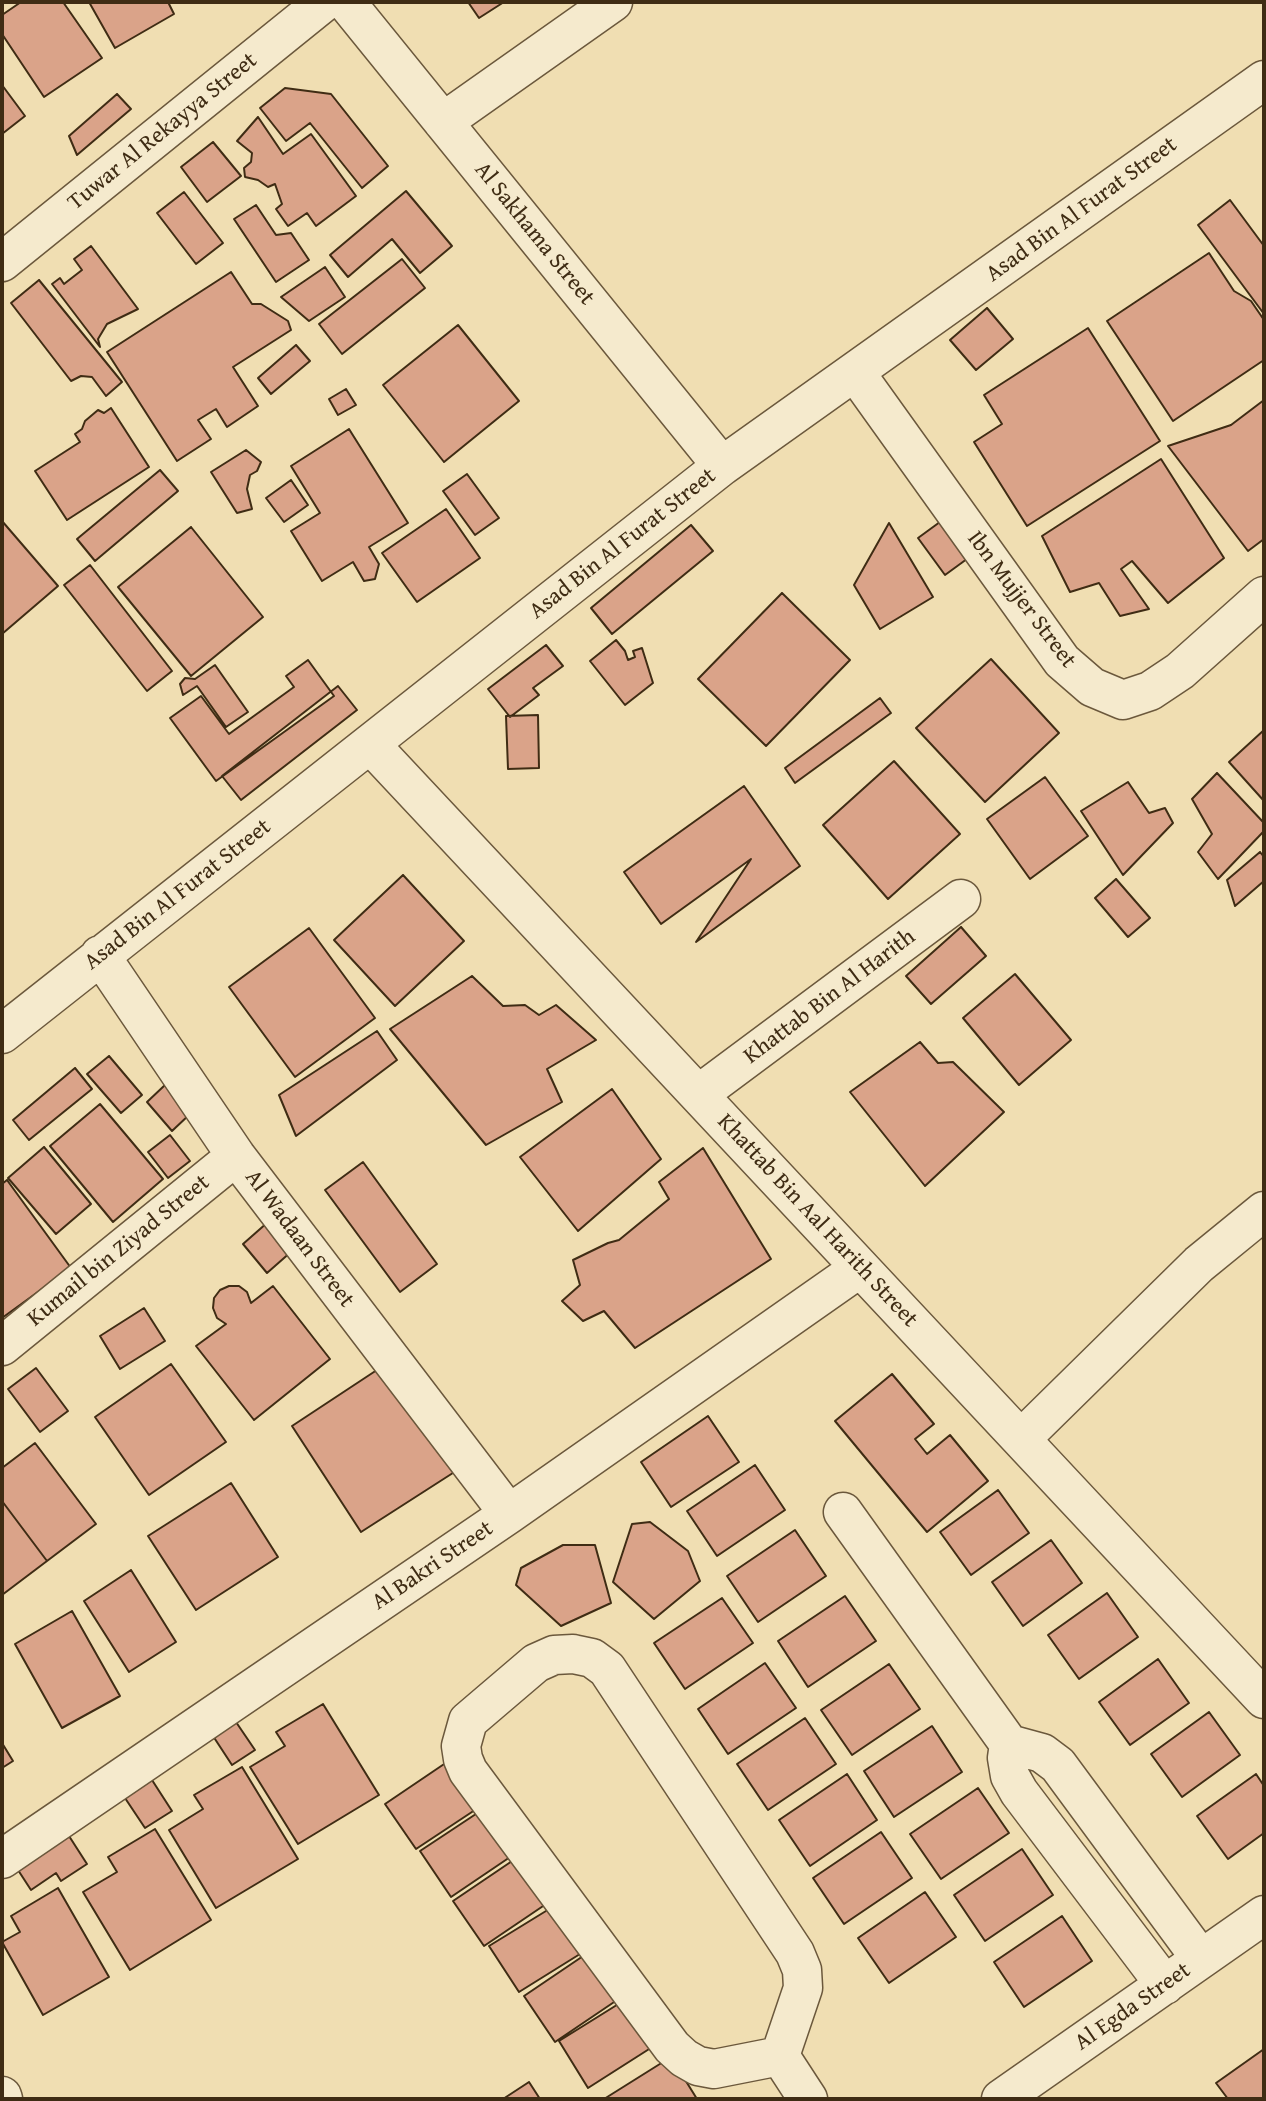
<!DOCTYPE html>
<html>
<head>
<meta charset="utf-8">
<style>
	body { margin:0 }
	#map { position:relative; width:1266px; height:2101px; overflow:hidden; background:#f0deb2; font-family:"Gentium Book Plus",serif }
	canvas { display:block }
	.frame { position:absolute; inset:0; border:4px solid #3f2c14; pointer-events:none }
</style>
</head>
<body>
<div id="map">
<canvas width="1266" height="2101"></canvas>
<div class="frame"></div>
</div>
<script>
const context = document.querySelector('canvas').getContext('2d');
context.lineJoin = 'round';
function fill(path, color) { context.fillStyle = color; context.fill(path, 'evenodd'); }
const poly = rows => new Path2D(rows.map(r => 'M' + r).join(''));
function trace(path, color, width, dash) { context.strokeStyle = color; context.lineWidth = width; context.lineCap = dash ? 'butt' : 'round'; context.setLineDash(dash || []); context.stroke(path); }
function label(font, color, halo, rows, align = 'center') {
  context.font = font + ' "Gentium Book Plus",serif'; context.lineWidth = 5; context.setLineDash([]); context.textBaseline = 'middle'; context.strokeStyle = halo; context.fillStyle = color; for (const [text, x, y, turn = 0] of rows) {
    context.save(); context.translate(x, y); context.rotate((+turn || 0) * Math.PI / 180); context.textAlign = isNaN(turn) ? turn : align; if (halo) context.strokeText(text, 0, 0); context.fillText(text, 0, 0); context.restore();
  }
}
const building = poly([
	[21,2,63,2,102,58,44,97,2,34,2,15,21,2],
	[89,2,168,2,174,14,115,48,89,2],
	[468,2,504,2,479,18,468,2],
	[2,85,25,116,2,134,2,85],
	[285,88,331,94,388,166,362,188,310,123,286,141,260,108,285,88],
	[117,94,131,109,77,155,69,136,117,94],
	[258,117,283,154,311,134,356,196,316,226,307,213,288,226,276,209,282,204,275,184,268,187,258,180,245,177,244,168,251,162,252,153,237,141,258,117],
	[213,142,241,176,207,202,181,167,213,142],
	[406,191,452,246,420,273,392,239,348,277,330,255,406,191],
	[184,192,223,243,196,264,157,213,184,192],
	[1230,200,1264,246,1264,314,1198,225,1230,200],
	[256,205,276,235,291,233,309,260,276,282,234,219,256,205],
	[91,246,138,309,107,324,98,339,100,347,52,284,60,278,64,284,82,270,74,259,91,246],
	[1209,253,1234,291,1251,301,1264,320,1264,360,1173,421,1107,321,1209,253],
	[402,259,425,288,342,354,319,324,402,259],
	[325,267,345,297,309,321,281,297,325,267],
	[231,272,252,304,261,304,288,321,291,330,233,367,258,406,227,427,216,409,198,420,211,439,177,461,107,352,231,272],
	[39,280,122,382,106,396,92,377,81,376,71,381,11,303,39,280],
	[987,308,1013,339,976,370,950,340,987,308],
	[458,325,519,401,444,462,383,385,458,325],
	[1088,328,1160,441,1027,526,974,442,1002,424,984,395,1088,328],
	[296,345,310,361,271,394,258,378,296,345],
	[346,389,356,405,338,415,329,399,346,389],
	[1264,400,1264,539,1248,551,1168,446,1231,425,1264,400],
	[111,408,149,467,67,520,35,471,80,442,75,434,82,429,85,421,98,410,104,413,111,408],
	[349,429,408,523,369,547,379,564,375,579,364,581,353,562,322,581,291,531,320,513,291,466,349,429],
	[246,450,261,462,257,471,250,475,247,489,252,509,237,513,211,472,246,450],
	[1161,459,1224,558,1168,603,1132,561,1121,569,1149,609,1120,616,1099,583,1070,592,1042,536,1161,459],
	[160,470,178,491,95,561,77,539,160,470],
	[467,474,499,518,475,535,443,491,467,474],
	[291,480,308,505,284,522,266,498,291,480],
	[446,509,480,558,417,602,382,553,446,509],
	[944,519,971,556,945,575,918,538,944,519],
	[2,521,58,586,2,634,2,521],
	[889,523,933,597,880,629,854,585,889,523],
	[691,525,713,551,612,634,591,608,691,525],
	[191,527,263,617,191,676,118,587,191,527],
	[90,565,172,671,147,691,64,585,90,565],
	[782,593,850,660,766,746,698,679,782,593],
	[616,640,625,651,628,660,635,657,633,651,642,648,653,683,625,705,590,661,616,640],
	[546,645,563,666,533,688,539,695,510,717,488,689,546,645],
	[991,659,1059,733,985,802,916,728,991,659],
	[308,660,334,696,216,781,170,718,201,696,229,734,294,687,286,676,308,660],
	[215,665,248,712,226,727,197,686,183,695,180,684,185,678,195,679,215,665],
	[338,686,357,710,241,800,222,776,338,686],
	[880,698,891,713,795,783,785,768,880,698],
	[538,715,539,768,508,769,506,716,538,715],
	[1264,730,1264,801,1229,762,1264,730],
	[894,761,960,834,888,899,823,825,894,761],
	[1217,773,1264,823,1264,831,1218,879,1198,852,1212,834,1192,799,1217,773],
	[1045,777,1088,836,1030,879,987,819,1045,777],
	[1128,782,1149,813,1165,808,1173,823,1123,875,1081,811,1128,782],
	[744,786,800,866,696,942,751,859,661,924,624,872,744,786],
	[1260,852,1264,857,1264,881,1235,906,1227,880,1260,852],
	[403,875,464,941,395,1006,334,940,403,875],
	[1116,879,1150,918,1128,937,1095,898,1116,879],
	[961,927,986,956,931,1004,906,976,961,927],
	[309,928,375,1018,295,1077,229,987,309,928],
	[1015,974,1071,1040,1019,1085,963,1018,1015,974],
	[472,976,503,1006,525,1005,539,1015,556,1005,596,1040,547,1069,562,1102,486,1145,390,1029,472,976],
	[377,1031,397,1060,296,1136,279,1095,377,1031],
	[920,1042,938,1063,953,1062,1004,1112,925,1186,850,1092,920,1042],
	[109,1056,142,1095,121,1113,87,1074,109,1056],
	[75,1068,92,1089,29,1140,13,1120,75,1068],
	[165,1085,190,1114,172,1131,147,1102,165,1085],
	[612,1089,661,1159,578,1231,520,1157,612,1089],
	[100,1104,163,1179,113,1222,50,1146,100,1104],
	[170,1135,190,1161,168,1178,148,1152,170,1135],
	[44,1147,91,1204,56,1234,8,1178,44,1147],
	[703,1148,771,1259,635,1348,604,1311,583,1321,562,1301,580,1285,573,1260,608,1243,619,1240,669,1199,659,1182,703,1148],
	[363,1162,437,1264,400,1292,325,1190,363,1162],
	[7,1180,71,1268,2,1318,2,1184,7,1180],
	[268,1222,292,1251,267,1273,243,1244,268,1222],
	[229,1286,239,1286,247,1292,251,1303,273,1286,330,1359,254,1420,196,1346,226,1324,217,1318,213,1308,214,1298,220,1290,229,1286],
	[144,1308,165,1341,120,1369,100,1336,144,1308],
	[171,1364,226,1442,149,1495,95,1417,171,1364],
	[386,1364,456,1471,361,1532,292,1426,386,1364],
	[36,1368,68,1411,40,1432,8,1389,36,1368],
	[892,1374,934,1424,915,1439,927,1454,950,1435,988,1481,927,1532,835,1421,892,1374],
	[708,1416,739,1462,671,1507,641,1462,708,1416],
	[35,1443,96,1524,47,1561,2,1501,2,1468,35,1443],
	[755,1465,785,1510,717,1556,687,1511,755,1465],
	[231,1483,278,1557,196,1610,148,1536,231,1483],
	[998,1490,1029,1533,971,1575,940,1532,998,1490],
	[2,1501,47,1561,2,1595,2,1501],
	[650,1522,688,1551,700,1581,654,1619,613,1582,632,1524,650,1522],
	[795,1530,826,1576,758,1622,727,1576,795,1530],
	[1051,1540,1082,1583,1023,1626,992,1582,1051,1540],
	[563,1545,595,1545,611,1603,561,1626,516,1585,521,1568,563,1545],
	[131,1570,176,1642,129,1672,84,1601,131,1570],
	[1107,1593,1138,1637,1079,1679,1048,1635,1107,1593],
	[845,1596,876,1641,808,1687,778,1641,845,1596],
	[722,1598,753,1643,685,1689,654,1643,722,1598],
	[72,1611,120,1696,62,1728,15,1644,72,1611],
	[1158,1659,1189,1703,1130,1745,1099,1702,1158,1659],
	[765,1663,796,1708,728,1754,698,1709,765,1663],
	[889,1664,920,1709,852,1755,821,1710,889,1664],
	[323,1704,379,1795,298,1844,250,1767,285,1746,276,1732,323,1704],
	[1209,1712,1240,1755,1182,1797,1151,1754,1209,1712],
	[805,1718,836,1764,768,1810,737,1764,805,1718],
	[236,1722,255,1750,232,1765,213,1736,236,1722],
	[932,1726,962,1772,894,1817,864,1771,932,1726],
	[2,1743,13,1761,2,1768,2,1743],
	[453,1758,484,1804,416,1849,385,1804,453,1758],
	[242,1767,298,1859,216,1908,169,1830,203,1809,194,1795,242,1767],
	[847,1774,877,1820,810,1866,779,1820,847,1774],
	[1256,1774,1264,1786,1264,1833,1228,1859,1197,1816,1256,1774],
	[152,1780,172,1811,145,1828,125,1798,152,1780],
	[978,1788,1009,1833,941,1879,910,1834,978,1788],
	[488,1806,519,1851,451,1897,420,1851,488,1806],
	[155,1829,211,1920,130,1970,83,1892,117,1872,108,1857,155,1829],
	[881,1832,912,1878,844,1924,813,1878,881,1832],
	[69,1836,87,1864,61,1881,56,1873,31,1890,18,1870,69,1836],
	[1022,1849,1053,1895,985,1941,954,1895,1022,1849],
	[521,1855,552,1900,484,1946,453,1901,521,1855],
	[58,1888,109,1977,43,2015,2,1942,20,1932,11,1916,58,1888],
	[925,1892,956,1937,889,1983,858,1938,925,1892],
	[559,1903,588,1949,519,1992,489,1946,559,1903],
	[1062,1916,1092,1961,1024,2007,994,1962,1062,1916],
	[592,1950,623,1996,555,2042,524,1996,592,1950],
	[628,1998,657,2044,588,2088,559,2041,628,1998],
	[1264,2049,1264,2099,1228,2099,1216,2083,1264,2049],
	[671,2057,697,2099,604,2099,671,2057],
	[529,2082,540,2099,503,2099,529,2082]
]);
const minor = poly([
	[346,2,722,466],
	[443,122,613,2],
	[2,262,324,2],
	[855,372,1062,661,1092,687,1123,700,1150,691,1180,671,1264,596],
	[370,744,1264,1699],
	[100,955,236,1156,509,1514],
	[2,1034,722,466,1264,80],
	[699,1094,961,899],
	[2,1346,236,1156],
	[1021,1439,1199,1264,1264,1211],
	[843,1512,1009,1744,1042,1753,1058,1765,1201,1959],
	[573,1654,592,1658,607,1669,795,1953,802,1970,803,1988,780,2056,714,2069,698,2066,684,2058,672,2047,468,1771,463,1759,461,1746,468,1721,536,1663,554,1655,573,1654],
	[1009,1744,1007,1758,1010,1776,1019,1792,1165,1985],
	[2,1859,509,1514,860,1268],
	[780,2056,808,2099],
	[2,2096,3,2099],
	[1001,2099,1264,1915]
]);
const streetNames = [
	["Tuwar Al Rekayya Street",163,132,-39],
	["Asad Bin Al Furat Street",1082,210,-36],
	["Al Sakhama Street",534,234,51],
	["Asad Bin Al Furat Street",623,544,-38],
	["Ibn Mujjer Street",1021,600,53],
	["Asad Bin Al Furat Street",178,895,-38],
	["Khattab Bin Al Harith",830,997,-37],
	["Khattab Bin Aal Harith Street",817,1221,47],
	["Al Wadaan Street",299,1239,53],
	["Kumail bin Ziyad Street",119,1251,-39],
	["Al Bakri Street",433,1566,-34],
	["Al Egda Street",1133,2007,-35]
];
fill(building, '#daa389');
trace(building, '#3f2c14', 2);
trace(minor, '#6b583c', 41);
trace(minor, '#f5eacd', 38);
label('23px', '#3f2c14', '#f5eacd', streetNames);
</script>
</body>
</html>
